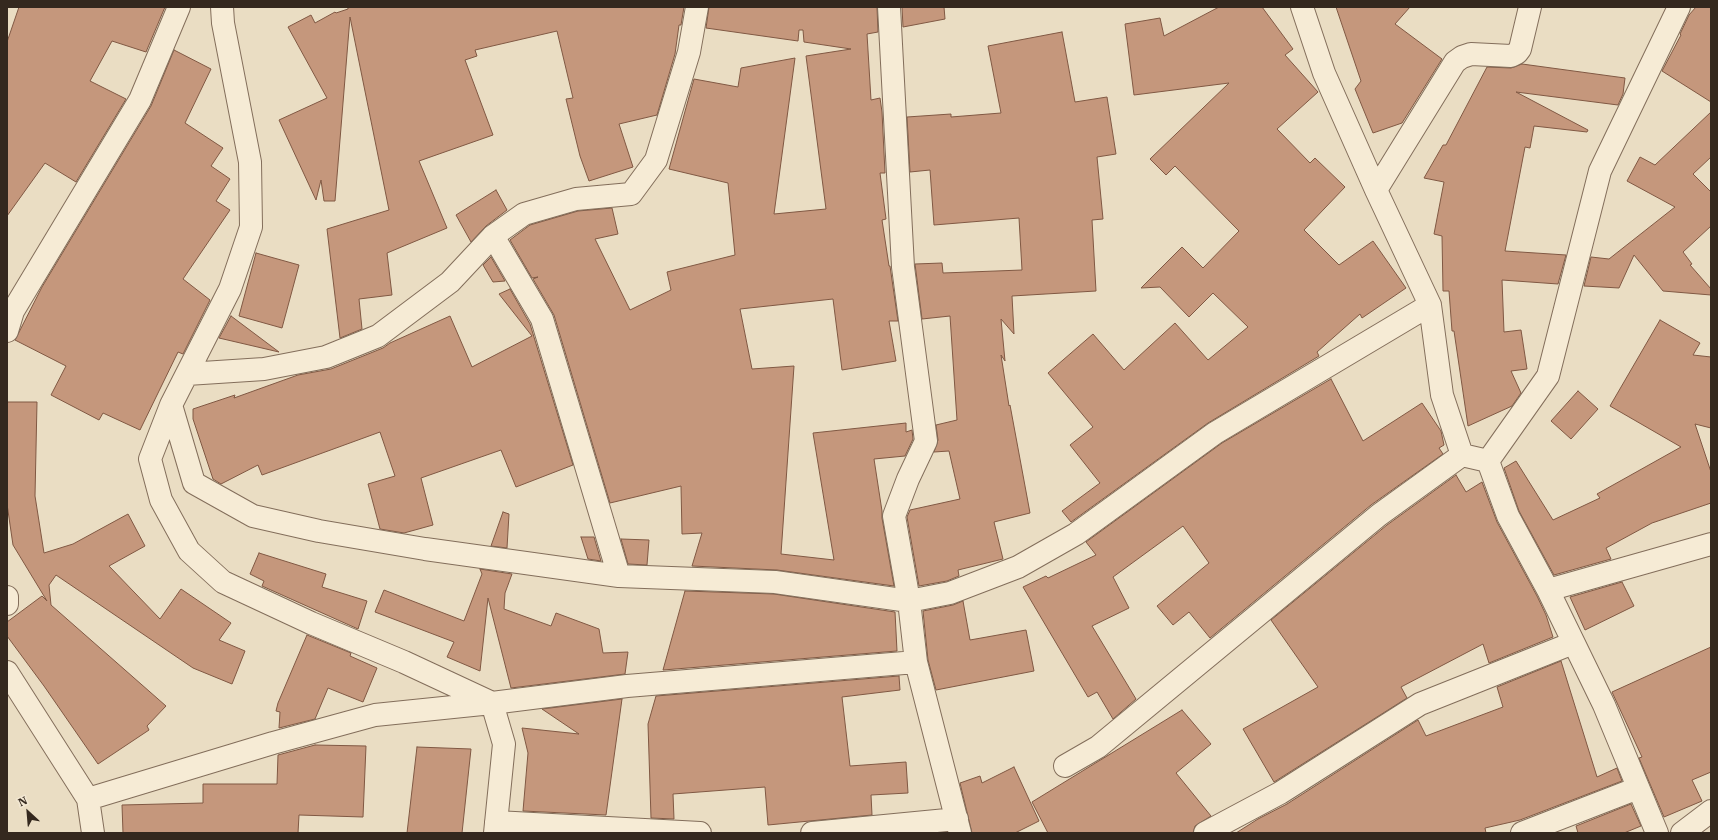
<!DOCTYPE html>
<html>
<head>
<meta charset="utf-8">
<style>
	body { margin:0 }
	#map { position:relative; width:1718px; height:840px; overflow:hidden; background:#eaddc3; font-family:"IBM Plex Serif",serif }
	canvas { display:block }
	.frame { position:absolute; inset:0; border:8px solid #34281e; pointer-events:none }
	.north { position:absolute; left:8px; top:792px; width:40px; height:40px; -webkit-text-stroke:3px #f2e7d2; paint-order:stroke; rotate:334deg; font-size:11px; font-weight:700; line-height:16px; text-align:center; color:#34281e }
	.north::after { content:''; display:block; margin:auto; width:14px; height:18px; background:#34281e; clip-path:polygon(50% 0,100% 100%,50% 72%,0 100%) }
</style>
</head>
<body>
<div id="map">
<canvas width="1718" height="840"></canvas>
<div class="frame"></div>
<div class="north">N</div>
</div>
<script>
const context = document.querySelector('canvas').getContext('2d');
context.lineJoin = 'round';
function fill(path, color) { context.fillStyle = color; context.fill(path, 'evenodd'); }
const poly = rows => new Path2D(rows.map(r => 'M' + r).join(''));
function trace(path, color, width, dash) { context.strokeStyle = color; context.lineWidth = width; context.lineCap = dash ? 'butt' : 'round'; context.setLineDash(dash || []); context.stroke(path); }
const building = poly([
	[19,7,165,7,146,52,112,41,90,81,126,99,76,182,45,163,7,216,7,42,19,7],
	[348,7,684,7,681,25,679,25,675,54,657,115,619,124,633,167,589,181,580,156,566,99,573,98,557,31,475,50,477,56,465,60,493,135,419,161,447,228,387,253,392,295,359,299,362,329,340,338,327,229,389,210,350,17,335,201,324,201,321,180,316,200,279,120,327,98,288,27,311,15,315,23,335,12,336,13,348,9,348,7],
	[709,7,877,7,878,32,867,34,871,100,880,98,882,112,885,173,880,173,886,219,882,220,889,266,890,266,898,321,889,321,896,361,842,370,833,299,740,309,752,369,794,366,781,554,834,560,813,433,906,423,906,432,912,430,913,439,905,456,874,459,882,511,882,518,894,586,777,570,692,566,702,533,682,534,681,486,610,503,554,315,533,279,538,277,532,278,510,240,530,225,578,211,612,208,618,234,595,239,630,310,671,290,667,272,735,255,728,183,669,169,694,79,738,87,741,68,795,58,774,214,826,209,806,56,851,49,804,42,803,30,799,30,798,41,706,28,709,7],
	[902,7,944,7,945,19,903,27,902,7],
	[1219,7,1262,7,1293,49,1285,55,1318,92,1277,129,1310,163,1315,158,1345,187,1304,230,1339,265,1373,241,1406,288,1362,318,1360,314,1317,352,1319,356,1208,423,1071,522,1062,511,1100,483,1070,445,1093,427,1048,373,1093,334,1124,370,1175,323,1208,360,1248,327,1213,293,1189,317,1160,287,1141,288,1182,247,1203,268,1239,231,1175,166,1166,175,1150,159,1229,83,1134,95,1125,24,1160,18,1164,36,1219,7],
	[1336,7,1410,7,1395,24,1442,59,1402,123,1373,133,1355,89,1361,81,1336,7],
	[1696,7,1711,7,1711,102,1662,71,1681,35,1680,34,1689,15,1696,7],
	[1062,32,1075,102,1107,97,1116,154,1097,157,1103,219,1092,220,1096,291,1012,296,1014,334,1001,319,1005,361,1001,355,1009,406,1010,405,1030,513,994,522,1003,559,958,570,959,576,947,581,919,586,907,517,910,510,960,499,949,451,934,452,938,440,936,425,957,420,950,316,922,319,915,264,942,263,943,273,1022,270,1019,218,934,225,930,170,910,172,907,117,951,114,951,117,1001,113,988,46,1062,32],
	[174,50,211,69,185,123,223,148,211,166,230,179,216,201,230,210,183,279,210,300,183,354,178,352,140,430,103,413,99,420,51,395,66,366,15,340,42,287,151,106,174,50],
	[1522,64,1625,78,1623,94,1618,105,1516,92,1588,130,1587,132,1534,126,1530,148,1525,147,1505,251,1566,255,1558,284,1502,280,1504,332,1521,330,1527,369,1511,371,1521,393,1512,406,1468,426,1454,331,1452,331,1449,291,1443,291,1442,236,1434,234,1444,182,1424,178,1443,145,1446,145,1487,67,1511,68,1522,64],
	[1711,112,1711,157,1693,174,1711,192,1711,226,1683,252,1692,264,1690,265,1711,289,1711,295,1663,291,1634,255,1619,288,1584,286,1591,257,1609,259,1675,207,1627,181,1640,157,1655,165,1711,112],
	[496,190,507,210,486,226,471,242,456,215,496,190],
	[256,253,299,265,282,328,239,316,256,253],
	[491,257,505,281,493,282,483,265,491,257],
	[510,289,530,324,573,465,516,487,501,450,421,478,433,525,404,533,380,529,368,484,395,476,380,432,262,475,258,465,221,484,213,479,193,419,193,409,235,395,234,398,298,375,331,369,383,348,390,343,450,316,472,367,532,336,499,294,510,289],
	[231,316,279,352,219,338,231,316],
	[1660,320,1700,343,1693,355,1711,357,1711,428,1695,424,1711,472,1711,503,1652,523,1606,548,1611,559,1554,575,1519,511,1504,468,1516,461,1553,520,1600,498,1597,494,1681,447,1610,406,1660,320],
	[1331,379,1363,441,1422,403,1441,431,1444,445,1439,448,1443,454,1371,505,1210,638,1189,612,1173,625,1157,606,1209,563,1183,526,1113,577,1129,608,1092,626,1136,699,1113,719,1097,692,1088,697,1023,587,1046,576,1048,578,1096,555,1086,542,1222,443,1331,379],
	[1578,391,1598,409,1571,439,1551,421,1578,391],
	[7,402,37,402,35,496,44,553,73,544,128,514,145,546,109,566,160,619,181,589,231,623,219,640,245,651,232,684,193,668,56,575,49,585,51,605,166,706,147,726,149,730,98,764,44,686,7,636,7,622,42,596,47,601,13,545,7,504,7,402],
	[1456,475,1466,492,1482,482,1497,522,1537,596,1546,615,1553,637,1489,663,1483,644,1401,687,1407,698,1274,782,1243,729,1318,687,1271,620,1387,525,1456,475],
	[503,512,509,514,507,548,491,546,503,512],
	[581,537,594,537,601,561,588,559,581,537],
	[621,539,649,540,647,565,628,564,621,539],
	[259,553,326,574,322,587,367,601,358,629,262,586,264,581,250,574,259,553],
	[480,569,512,574,505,593,504,609,551,626,556,613,599,629,603,653,628,652,625,674,511,688,488,598,480,671,447,657,454,642,375,612,384,590,464,621,482,574,480,569],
	[1622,582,1634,606,1585,630,1570,597,1622,582],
	[685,591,774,594,895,612,897,651,663,670,685,591],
	[963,601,970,640,1026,630,1034,671,936,690,928,660,923,611,953,605,963,601],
	[307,635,351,653,350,656,377,668,363,702,328,688,315,719,279,728,280,712,276,711,278,703,307,635],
	[1711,647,1711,772,1692,780,1702,801,1664,817,1639,758,1642,757,1612,692,1711,647],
	[1561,661,1597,777,1617,768,1622,781,1520,820,1485,828,1486,833,1236,833,1258,819,1287,804,1418,720,1426,736,1503,707,1497,687,1561,661],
	[899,676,900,690,842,697,850,766,906,762,908,793,871,795,872,815,768,825,765,787,673,794,674,819,651,818,648,724,656,696,899,676],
	[622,699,606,815,523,811,528,753,522,728,579,734,542,709,622,699],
	[1182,710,1211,744,1176,773,1211,816,1195,826,1193,833,1048,833,1032,802,1182,710],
	[315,745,366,746,363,817,299,815,298,833,123,833,122,805,203,803,203,784,277,784,278,755,315,745],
	[417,747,471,749,462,833,407,833,417,747],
	[1014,767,1039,821,1015,833,972,833,960,783,980,776,982,783,1014,767],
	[1631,804,1641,826,1624,833,1578,833,1576,826,1631,804]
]);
const street = poly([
	[222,7,223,23,250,162,251,227,230,289,171,405,150,459,161,500,189,551,223,582,311,623,404,662,492,703,504,744,495,833],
	[889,7,903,267,926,441,908,479,894,516,909,601,916,662,960,833],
	[1302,7,1324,73,1376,190,1430,305,1442,395,1462,455,1488,461,1508,516,1548,590,1604,705,1657,833],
	[1376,190,1455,62,1462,57,1471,54,1511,56,1517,53,1520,49,1530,7],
	[493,236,542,319,619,576],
	[7,331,13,311,140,100,179,7],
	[187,374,264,369,326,357,378,336,450,282,493,236,524,214,576,199,631,194,656,160,689,52,697,7],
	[171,405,194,483,253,516,319,531,425,549,619,576,775,582,909,601,950,593,1018,567,1076,534,1215,433,1430,305],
	[1488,461,1548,376,1600,171,1679,7],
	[1548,590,1711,544],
	[7,597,7,604],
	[7,672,88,799,93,833],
	[1065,766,1098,747,1379,515,1462,455],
	[88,799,273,743,375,715,492,703,627,686,916,662],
	[496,822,700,833],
	[812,833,957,819],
	[1205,833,1280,793,1420,704,1573,643],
	[1522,833,1638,788],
	[1682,833,1711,811]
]);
fill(building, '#c5977c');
trace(building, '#805843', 1);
trace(street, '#836e5b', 24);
trace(street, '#f6ebd5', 22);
</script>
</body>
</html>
